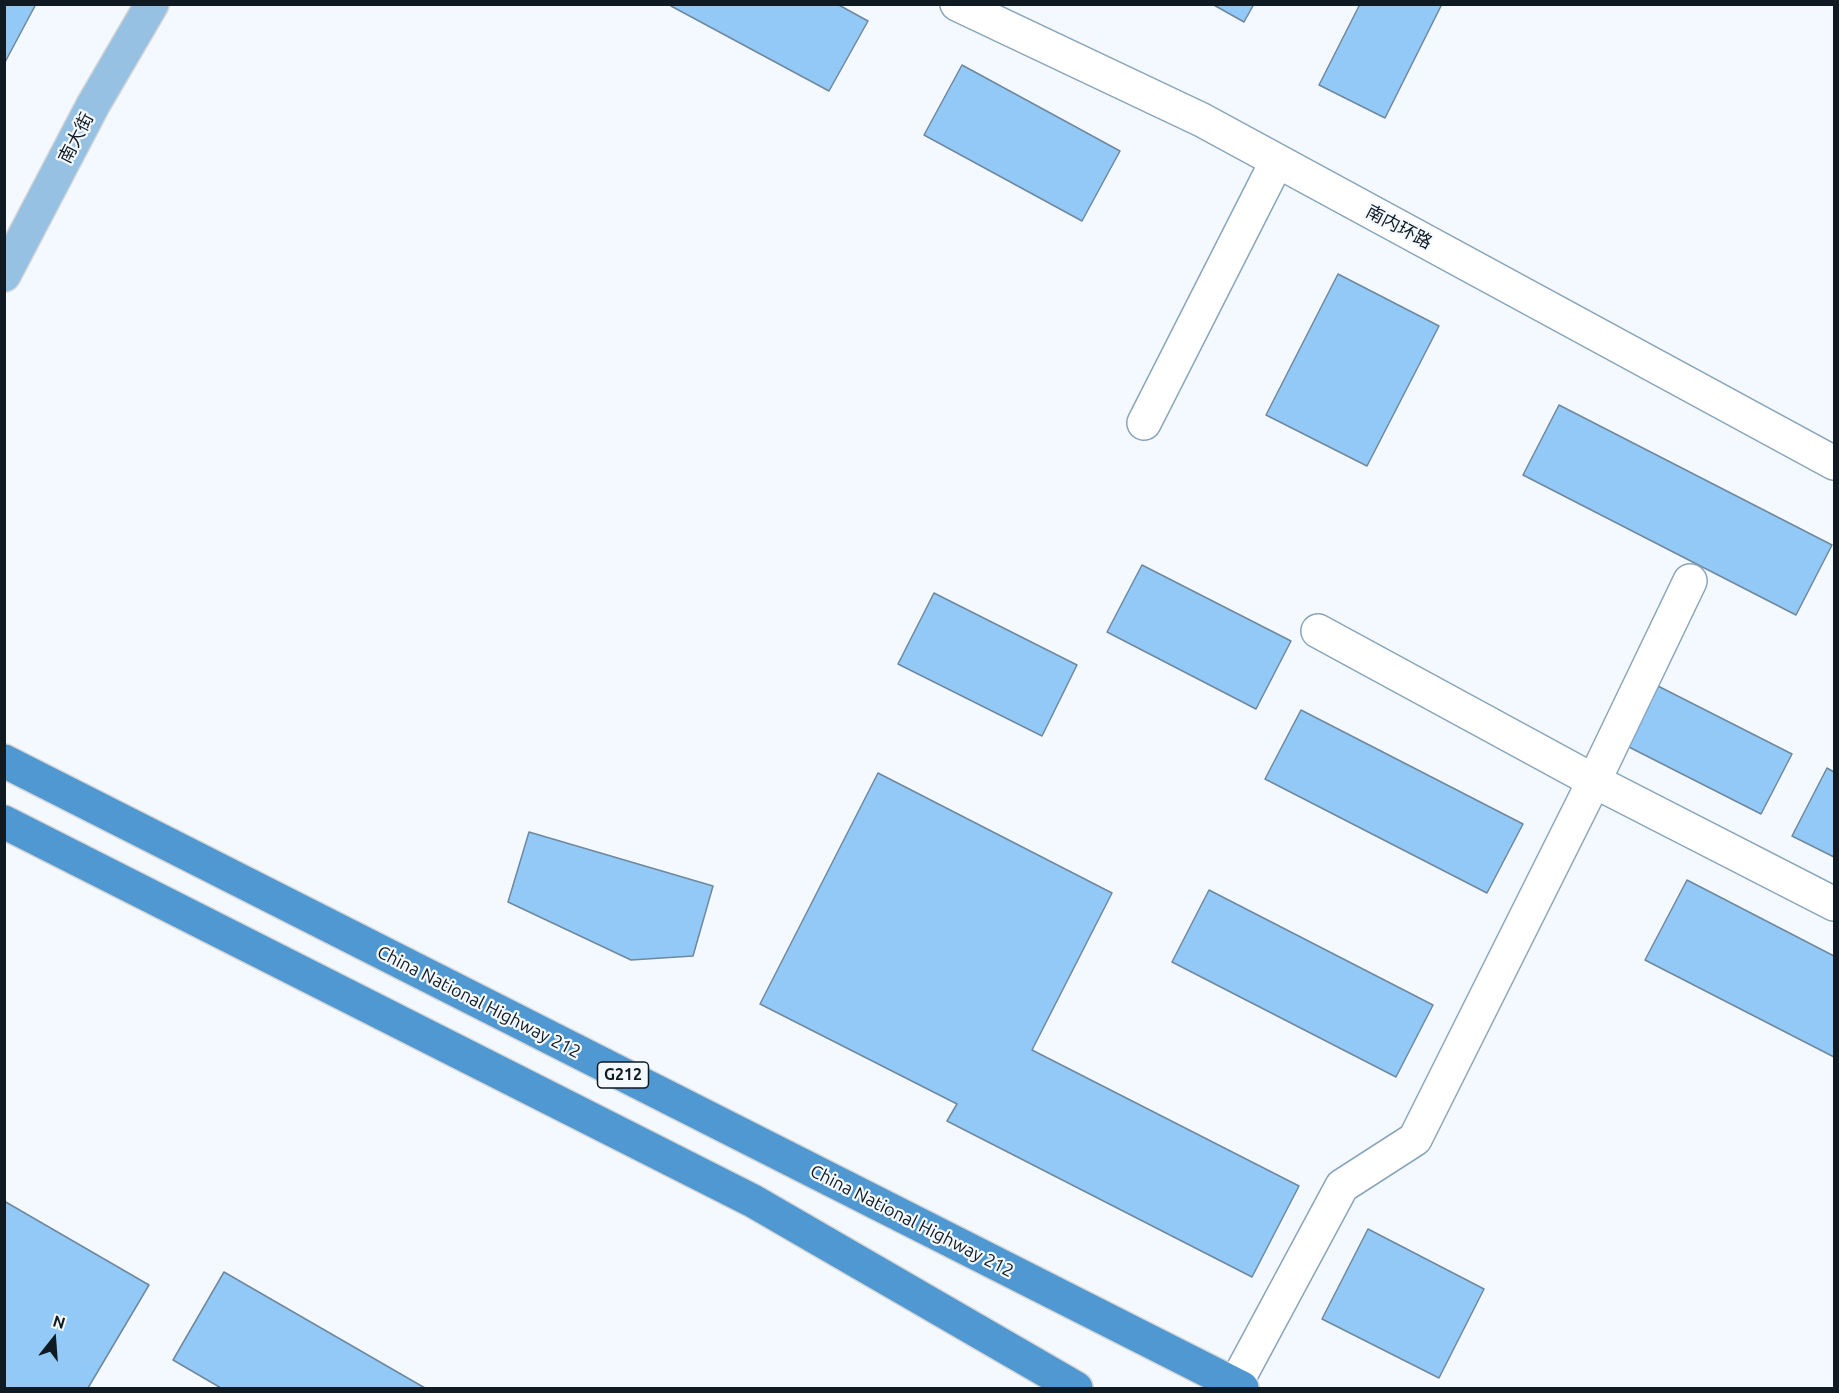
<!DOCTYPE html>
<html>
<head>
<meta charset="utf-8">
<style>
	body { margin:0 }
	#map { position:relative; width:1839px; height:1393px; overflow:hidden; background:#f3f9fe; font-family:Ubuntu,sans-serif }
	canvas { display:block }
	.frame { position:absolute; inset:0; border:6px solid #101a23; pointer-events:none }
	.north { position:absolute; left:24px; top:1309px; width:60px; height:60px; -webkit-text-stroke:4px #f3f9fe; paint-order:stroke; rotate:17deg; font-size:16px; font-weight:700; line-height:24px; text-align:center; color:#101a23 }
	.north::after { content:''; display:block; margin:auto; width:21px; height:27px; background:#101a23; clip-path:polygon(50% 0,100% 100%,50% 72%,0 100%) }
</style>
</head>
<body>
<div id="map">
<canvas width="1839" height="1393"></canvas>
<div class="frame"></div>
<div class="north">N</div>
</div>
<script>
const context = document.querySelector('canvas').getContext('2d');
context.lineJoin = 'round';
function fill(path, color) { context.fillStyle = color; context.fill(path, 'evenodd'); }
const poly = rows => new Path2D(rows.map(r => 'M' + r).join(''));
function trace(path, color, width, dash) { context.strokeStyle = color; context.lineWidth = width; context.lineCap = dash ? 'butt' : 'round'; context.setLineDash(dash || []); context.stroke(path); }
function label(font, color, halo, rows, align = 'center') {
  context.font = font + ' Ubuntu,"Noto Sans SC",sans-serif'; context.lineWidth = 4.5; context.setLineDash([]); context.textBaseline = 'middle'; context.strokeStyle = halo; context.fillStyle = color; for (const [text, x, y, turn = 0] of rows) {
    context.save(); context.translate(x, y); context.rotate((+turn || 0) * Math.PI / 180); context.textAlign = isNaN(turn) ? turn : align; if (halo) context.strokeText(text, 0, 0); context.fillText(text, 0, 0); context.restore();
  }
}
const building = poly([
	[4,4,36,4,4,64,4,4],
	[672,4,837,4,868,21,829,91,671,6,672,4],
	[1212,4,1254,4,1244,22,1212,4],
	[1360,4,1442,4,1385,118,1319,85,1360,4],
	[962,65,1120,151,1082,221,924,135,962,65],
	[1338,274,1439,326,1367,466,1266,415,1338,274],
	[1559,405,1832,545,1796,615,1523,475,1559,405],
	[1142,565,1291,641,1256,709,1107,632,1142,565],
	[934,593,1077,665,1042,736,898,664,934,593],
	[1654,684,1792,754,1761,814,1623,744,1654,684],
	[1301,710,1523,824,1487,893,1265,779,1301,710],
	[1827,768,1834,772,1834,857,1792,836,1827,768],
	[878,773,1112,893,1032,1050,1299,1186,1252,1277,947,1121,957,1104,760,1004,878,773],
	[529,832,713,886,693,956,631,960,508,902,529,832],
	[1687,880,1834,956,1834,1057,1645,960,1687,880],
	[1209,890,1433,1005,1396,1077,1172,962,1209,890],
	[4,1201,149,1285,88,1388,4,1388,4,1201],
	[1368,1229,1484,1289,1439,1378,1322,1319,1368,1229],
	[224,1272,425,1388,221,1388,173,1360,224,1272]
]);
const minor = poly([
	[957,4,1202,120,1834,463],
	[1144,423,1277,161],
	[1318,631,1594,781,1834,904],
	[1235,1385,1342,1186,1415,1139,1594,781,1690,581]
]);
const major = poly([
	[4,275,93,105,152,4]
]);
const highway = poly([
	[4,761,1242,1388],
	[4,822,753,1201,1076,1388]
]);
const shields = [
	[623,1075,51]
];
const shieldNames = [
	["G212",623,1075]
];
const streetNames = [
	["南大街",76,138,-63],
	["南内环路",1399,227,28],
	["China National Highway 212",479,1002,27],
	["China National Highway 212",912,1221,27]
];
fill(building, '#92c9f7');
trace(building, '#6f889e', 1.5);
trace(minor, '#8aa5bb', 36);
trace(major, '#d4d6d7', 36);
trace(highway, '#d4d6d7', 36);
trace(minor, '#fff', 33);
trace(major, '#96c1e3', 33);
trace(highway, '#5098d1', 33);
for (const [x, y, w] of shields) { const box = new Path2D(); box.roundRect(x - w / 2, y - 13, w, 26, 4.5); context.fillStyle = '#f3f9fe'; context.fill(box); trace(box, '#101a23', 1.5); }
label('bold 16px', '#101a23', null, shieldNames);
label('18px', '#101a23', '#f3f9fe', streetNames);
</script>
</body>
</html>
